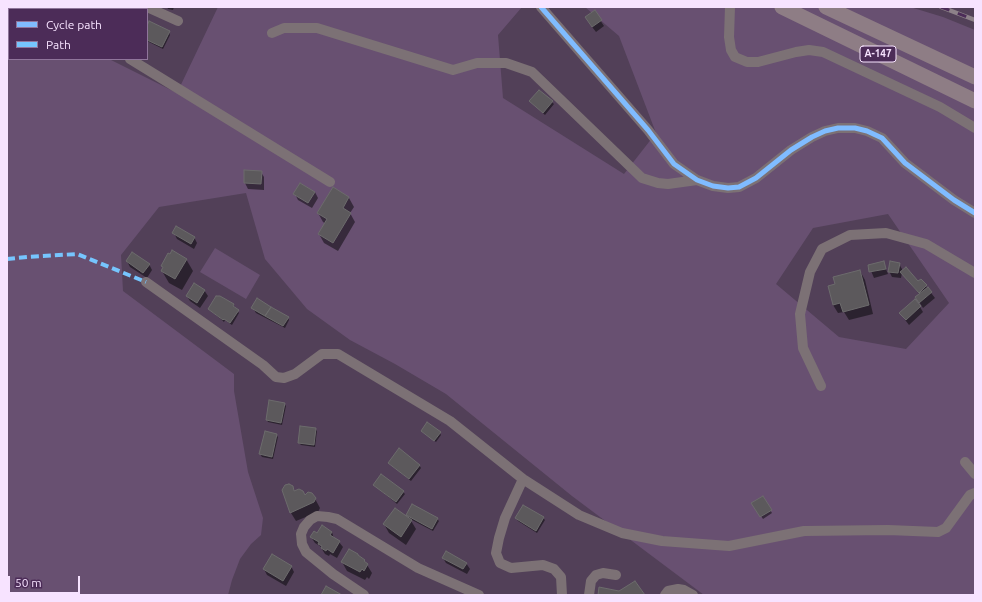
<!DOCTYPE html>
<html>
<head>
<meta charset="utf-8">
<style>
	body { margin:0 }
	#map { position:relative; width:982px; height:602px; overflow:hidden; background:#524058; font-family:Ubuntu,sans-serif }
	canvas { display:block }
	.frame { position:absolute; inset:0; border:8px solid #f7e3ff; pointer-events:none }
	.legend { position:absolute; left:8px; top:8px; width:140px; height:52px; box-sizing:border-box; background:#4c2c58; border:1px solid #90759b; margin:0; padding:5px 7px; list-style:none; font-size:12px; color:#f7e3ff }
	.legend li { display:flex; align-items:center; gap:8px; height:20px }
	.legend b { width:20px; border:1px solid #90759b }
	.scale { position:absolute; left:8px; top:576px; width:72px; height:18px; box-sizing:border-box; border:2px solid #f7e3ff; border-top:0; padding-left:5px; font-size:12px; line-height:14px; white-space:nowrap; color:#f7e3ff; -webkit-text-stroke:3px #4c2c58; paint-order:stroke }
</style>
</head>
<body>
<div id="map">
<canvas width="982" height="602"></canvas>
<div class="frame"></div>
<ul class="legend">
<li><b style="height:5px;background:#80bcff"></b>Cycle path</li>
<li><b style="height:5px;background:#76c5fe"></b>Path</li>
</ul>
<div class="scale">50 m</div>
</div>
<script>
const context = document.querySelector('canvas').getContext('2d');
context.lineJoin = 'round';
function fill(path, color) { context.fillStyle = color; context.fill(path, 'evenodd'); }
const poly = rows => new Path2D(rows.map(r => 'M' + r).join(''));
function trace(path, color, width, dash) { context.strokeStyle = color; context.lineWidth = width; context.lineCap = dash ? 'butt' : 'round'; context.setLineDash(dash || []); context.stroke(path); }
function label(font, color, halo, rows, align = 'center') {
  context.font = font + ' Ubuntu,sans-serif'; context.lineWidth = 3; context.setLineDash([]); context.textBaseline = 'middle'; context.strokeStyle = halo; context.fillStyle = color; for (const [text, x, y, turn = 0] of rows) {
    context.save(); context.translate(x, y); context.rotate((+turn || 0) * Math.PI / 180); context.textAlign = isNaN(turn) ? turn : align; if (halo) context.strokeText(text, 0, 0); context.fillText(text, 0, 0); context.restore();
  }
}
const green = poly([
	[7,7,18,7,19,9,9,9,9,59,109,59,177,93,218,7,522,7,498,35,503,98,624,174,656,133,619,36,585,7,910,7,943,17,975,30,975,595,704,595,572,496,446,394,395,364,350,340,307,309,265,259,246,193,159,207,121,255,123,291,234,374,234,391,248,472,263,518,261,535,251,544,240,559,232,580,228,595,7,595],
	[888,214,949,303,906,349,839,337,776,284,813,228],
	[215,248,260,275,246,299,200,272]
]);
const shadow = poly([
	[167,7,174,7,173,10,168,9],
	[594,11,604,26,596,32,589,23],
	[147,29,169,32,170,35,163,49,147,41],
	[540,91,554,104,545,115,530,101],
	[261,172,264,177,264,190,248,189,245,183],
	[333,189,349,198,354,207,350,213,355,222,338,251,324,243,319,234,326,224,323,222,318,213],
	[315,192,318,198,312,208,298,200,295,194],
	[174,233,194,237,197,243,194,249,177,239],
	[186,259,193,271,182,290,169,283,162,271,163,269,162,266],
	[127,261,149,264,152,270,147,278,130,267],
	[883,262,888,274,874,278,869,266],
	[899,264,902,269,902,272,918,283,921,280,935,298,923,308,916,297,920,295,902,273,901,278,892,277,889,271],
	[860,271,865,280,873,314,849,320,844,312,838,313,833,305,837,285],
	[204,290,208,296,200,308,190,301,187,296],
	[233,305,239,313,232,325,225,320,224,322,209,309],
	[920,307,923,312,909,325,900,313],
	[253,308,288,318,289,320,285,328,256,313],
	[284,404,286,406,282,425,268,422,267,420],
	[315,429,317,431,315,447,301,445,299,443],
	[422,431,440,433,441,435,436,442],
	[276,435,278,437,273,459,262,457,260,454],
	[389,463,419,465,421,468,411,481],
	[287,485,292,487,295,492,304,496,313,495,320,508,318,512,296,521,291,513,283,490,284,487],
	[374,485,403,492,405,494,397,504],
	[762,497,772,513,763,519,753,504],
	[407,515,437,519,439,521,433,531,410,519,416,529,406,545,389,533,384,524,409,519],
	[516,518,543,518,545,520,537,533,518,521],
	[332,532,334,539,339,542,343,547,337,558,330,554,329,556,325,554,320,546,315,543,311,537,317,534],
	[443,558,466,563,470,569,467,574,446,563],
	[364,560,372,573,369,579,367,577,365,580,347,571,342,562],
	[291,566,294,572,286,586,267,575,264,569]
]);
const building = poly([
	[71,7,97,7,96,9,73,9,71,7],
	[595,10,602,20,592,27,585,17,595,10],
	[149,21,170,31,162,47,147,40,147,26,149,21],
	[539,90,553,101,543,113,529,101,539,90],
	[244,170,262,171,261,184,244,183,244,170],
	[300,183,315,192,308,203,293,194,300,183],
	[333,187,349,197,343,208,351,213,333,243,318,234,327,219,317,213,333,187],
	[176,226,195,237,191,244,172,233,176,226],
	[172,250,187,259,175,279,161,271,163,267,161,266,168,253,170,254,172,250],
	[132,252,150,264,143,273,126,261,132,252],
	[884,261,886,269,869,272,868,265,884,261],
	[890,261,900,263,898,273,888,272,890,261],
	[906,267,918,281,921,279,927,285,919,293,900,272,906,267],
	[860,270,869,305,843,312,840,303,833,305,828,286,835,284,833,277,860,270],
	[194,283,205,290,197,303,186,296,194,283],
	[928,287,932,292,919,303,915,297,928,287],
	[216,296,220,296,234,304,233,306,239,310,230,323,224,319,223,320,208,309,216,296],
	[257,298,271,307,265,316,251,308,257,298],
	[915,299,921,306,906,320,899,313,915,299],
	[271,307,289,317,283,326,265,316,271,307],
	[269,400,285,403,281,423,266,420,269,400],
	[427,422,441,432,434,441,421,431,427,422],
	[300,426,316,428,314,445,298,443,300,426],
	[265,431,277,434,272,457,259,454,265,431],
	[399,448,420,465,409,479,388,463,399,448],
	[381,474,404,491,396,502,373,485,381,474],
	[289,484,293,486,294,491,299,489,303,491,305,495,308,492,312,493,316,498,314,502,290,513,282,490,285,485,289,484],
	[763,496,772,510,760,517,751,503,763,496],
	[412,504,438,518,432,529,406,515,412,504],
	[523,505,544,517,536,531,515,518,523,505],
	[395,508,412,520,401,537,383,524,395,508],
	[322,525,332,532,330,535,340,541,333,553,327,549,326,551,321,548,322,546,318,544,319,542,310,537,314,531,317,533,322,525],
	[349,549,358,554,358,555,365,560,364,561,368,564,364,571,362,569,360,572,341,562,349,549],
	[446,551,467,563,463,569,442,558,446,551],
	[272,554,292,566,283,581,263,569,272,554],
	[635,581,645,595,598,595,599,587,619,591,635,581],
	[326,586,342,595,321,595,326,586]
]);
const minor = poly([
	[40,7,43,9],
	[147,7,178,21],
	[541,7,648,130,674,164,697,180,713,186,728,188,739,187,756,178,791,150,812,137,825,131,838,128,855,128,867,131,882,138,905,163,954,200,975,213],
	[730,7,729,37,731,50,735,57,747,62,758,62,796,52,809,50,823,52,940,107,975,128],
	[272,33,284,28,317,28,453,70,477,63,506,63,532,72,642,178,658,183,668,184,697,180],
	[130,59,330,182],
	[146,282,263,365,276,377,284,378,295,374,322,354,338,354,450,421,523,479,579,515,622,533,662,541,729,546,804,531,888,530,938,532,946,528,970,495,975,493],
	[821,386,803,348,800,314,810,272,822,249,850,235,886,233,926,244,975,273],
	[965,462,975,474],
	[523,479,505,518,499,538,496,553,500,563,511,568,543,565,554,569,561,577,562,595],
	[364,595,333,574,306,552,302,544,301,534,304,527,310,520,317,516,328,517,337,519,418,568,479,595],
	[589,595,591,581,596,575,603,573,616,575],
	[665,595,668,591,678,589,684,590,693,595]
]);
const highway = poly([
	[782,7,975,101],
	[826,7,975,77]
]);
const rail = poly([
	[941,7,975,20]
]);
const quiet = poly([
	[7,259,28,257,77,254,146,282]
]);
const cycleway = poly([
	[541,7,648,130,674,164,697,180,713,186,728,188,739,187,756,178,791,150,812,137,825,131,838,128,855,128,867,131,882,138,905,163,954,200,975,213]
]);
const shields = [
	[878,54,36]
];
const shieldNames = [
	["А-147",878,54]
];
fill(green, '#685071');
fill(shadow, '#0007');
fill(building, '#5c595c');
trace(building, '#6c6b6c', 1);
trace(minor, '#7c7175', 10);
trace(highway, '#8e7d85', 15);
trace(rail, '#8d8189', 4.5);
trace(rail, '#4c2c58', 3, [9]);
trace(quiet, '#76c5fe', 4, [8, 4]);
trace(cycleway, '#80bcff', 5);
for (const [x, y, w] of shields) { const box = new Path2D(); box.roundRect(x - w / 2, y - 8, w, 16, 3); context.fillStyle = '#4c2c58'; context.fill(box); trace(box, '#f7e3ff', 1); }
label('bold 10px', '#f7e3ff', null, shieldNames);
</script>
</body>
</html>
